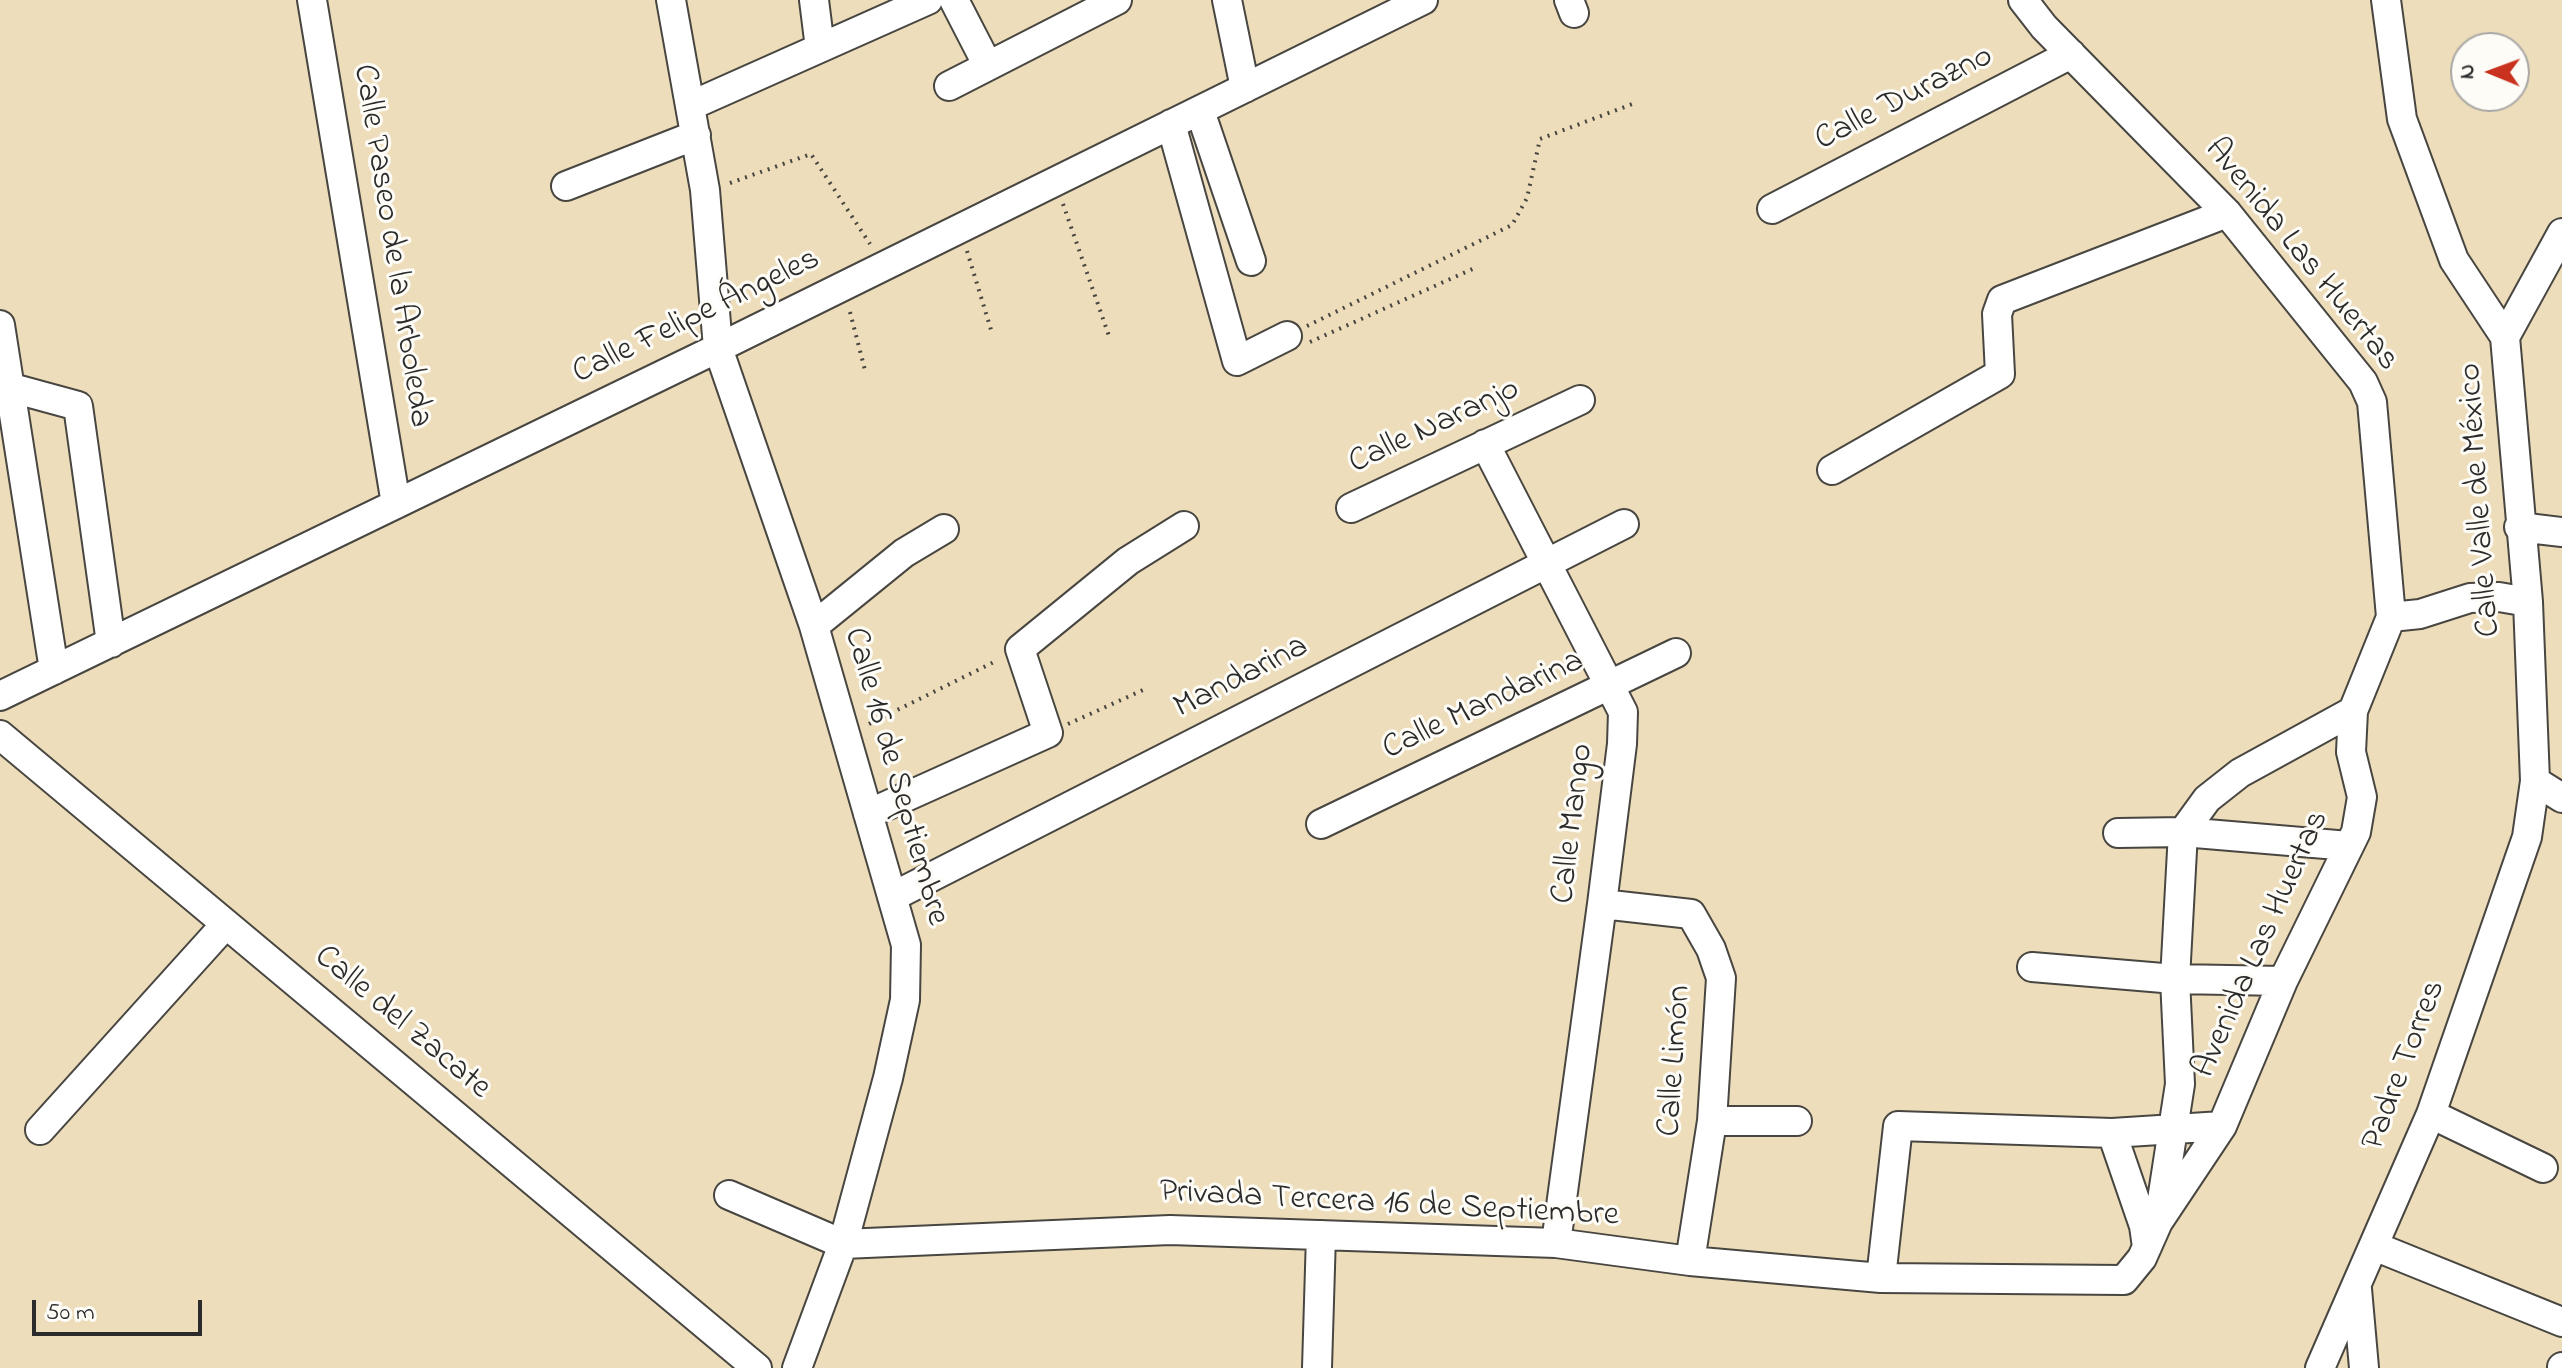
<!DOCTYPE html>
<html>
<head>
<meta charset="utf-8">
<style>
	body { margin:0 }
	#map { position:relative; width:2562px; height:1368px; overflow:hidden; background:#edb; font-family:"Indie Flower",sans-serif }
	canvas { display:block }
	.north { position:absolute; left:2450px; top:32px; width:80px; height:80px; box-sizing:border-box; background:#fdfcf7; border:2px solid #a9a8a5; border-radius:50%; rotate:271deg; font-size:22px; font-weight:700; line-height:32px; text-align:center; color:#2b2b2b }
	.north::after { content:''; display:block; margin:auto; width:28px; height:36px; background:#c8321e; clip-path:polygon(50% 0,100% 100%,50% 72%,0 100%) }
	.scale { position:absolute; left:32px; top:1300px; width:170px; height:36px; box-sizing:border-box; border:4px solid #2b2b2b; border-top:0; padding-left:10px; font-size:24px; line-height:28px; white-space:nowrap; color:#2b2b2b; -webkit-text-stroke:6px #fdfcf7; paint-order:stroke }
</style>
</head>
<body>
<div id="map">
<canvas width="2562" height="1368"></canvas>
<div class="north">N</div>
<div class="scale">50 m</div>
</div>
<script>
const context = document.querySelector('canvas').getContext('2d');
context.lineJoin = 'round';
const poly = rows => new Path2D(rows.map(r => 'M' + r).join(''));
function trace(path, color, width, dash) { context.strokeStyle = color; context.lineWidth = width; context.lineCap = dash ? 'butt' : 'round'; context.setLineDash(dash || []); context.stroke(path); }
function label(font, color, halo, rows, align = 'center') {
  context.font = font + ' "Indie Flower",sans-serif'; context.lineWidth = 6; context.setLineDash([]); context.textBaseline = 'middle'; context.strokeStyle = halo; context.fillStyle = color; for (const [text, x, y, turn = 0] of rows) {
    context.save(); context.translate(x, y); context.rotate((+turn || 0) * Math.PI / 180); context.textAlign = isNaN(turn) ? turn : align; if (halo) context.strokeText(text, 0, 0); context.fillText(text, 0, 0); context.restore();
  }
}
const path = poly([
	[730,183,811,154,870,244],
	[1063,204,1109,336],
	[967,251,992,333],
	[850,312,866,374],
	[1307,326,1512,225,1527,198,1540,139,1635,103],
	[1310,342,1477,267],
	[869,724,998,660],
	[1068,724,1143,690]
]);
const minor = poly([
	[312,0,396,504],
	[671,0,705,190,718,348,814,626,906,945,905,1000,888,1078,843,1244,797,1368],
	[814,0,820,48],
	[954,0,988,66],
	[1227,0,1245,88],
	[1569,0,1574,13],
	[949,86,1117,0],
	[690,106,928,0],
	[1200,111,1251,261],
	[1171,124,1237,361,1287,336],
	[566,186,696,135],
	[1772,209,2071,54],
	[0,325,54,670],
	[2505,337,2562,233],
	[12,388,78,406,111,643],
	[1485,444,1623,712,1622,744,1602,904,1556,1243],
	[1832,470,2000,374,1997,314,2002,300,2227,213],
	[1351,508,1580,400],
	[2519,527,2562,532],
	[2391,617,2420,614,2470,598,2499,597,2528,602],
	[814,626,904,553,944,529],
	[0,696,718,348,1423,0],
	[0,735,757,1368],
	[2535,781,2562,798],
	[868,814,1048,733,1020,649,1128,561,1184,526],
	[1321,824,1676,653],
	[2118,833,2183,832,2349,846],
	[892,897,1624,524],
	[1602,904,1691,914,1711,949,1721,978,1712,1121,1690,1261],
	[2032,967,2175,979,2283,981],
	[2431,1114,2543,1168],
	[1712,1121,1797,1121],
	[40,1130,225,925],
	[2112,1133,2144,1226,2147,1247],
	[729,1195,843,1244,1170,1230,1556,1243,1690,1261,1881,1278,2124,1280,2142,1258,2158,1222,2222,1126,2283,981,2356,832,2362,797,2351,752,2353,711,2391,617,2372,402,2363,382,2227,213,2044,27,2023,0],
	[2160,1213,2180,1084,2175,979,2183,832,2207,799,2240,773,2353,711],
	[2374,1246,2562,1322],
	[1881,1278,1898,1126,2112,1133,2222,1126],
	[2357,1289,2364,1368],
	[1317,1368,1321,1235],
	[2320,1368,2431,1114,2527,837,2535,781,2528,602,2505,337,2454,260,2402,119,2386,0],
	[2562,1368,2562,1367]
]);
const streetNames = [
	["Calle Durazno",1905,100,-27],
	["Calle Paseo de la Arboleda",390,246,81],
	["Avenida Las Huertas",2300,256,51],
	["Calle Felipe Ángeles",697,318,-26],
	["Calle Naranjo",1435,428,-25],
	["Calle Valle de México",2482,500,-94],
	["Mandarina",1242,679,-27],
	["Calle Mandarina",1484,707,-25],
	["Calle 16 de Septiembre",894,777,74],
	["Calle Mango",1575,824,-83],
	["Avenida Las Huertas",2263,945,-66],
	["Calle del Zacate",401,1024,40],
	["Calle Limón",1677,1061,-86],
	["Padre Torres",2406,1066,-69],
	["Privada Tercera 16 de Septiembre",1389,1206,3]
];
trace(minor, '#484641', 32);
trace(path, '#484641', 4, [2, 6]);
trace(minor, '#fff', 28);
label('34px', '#2b2b2b', '#fdfcf7', streetNames);
</script>
</body>
</html>
